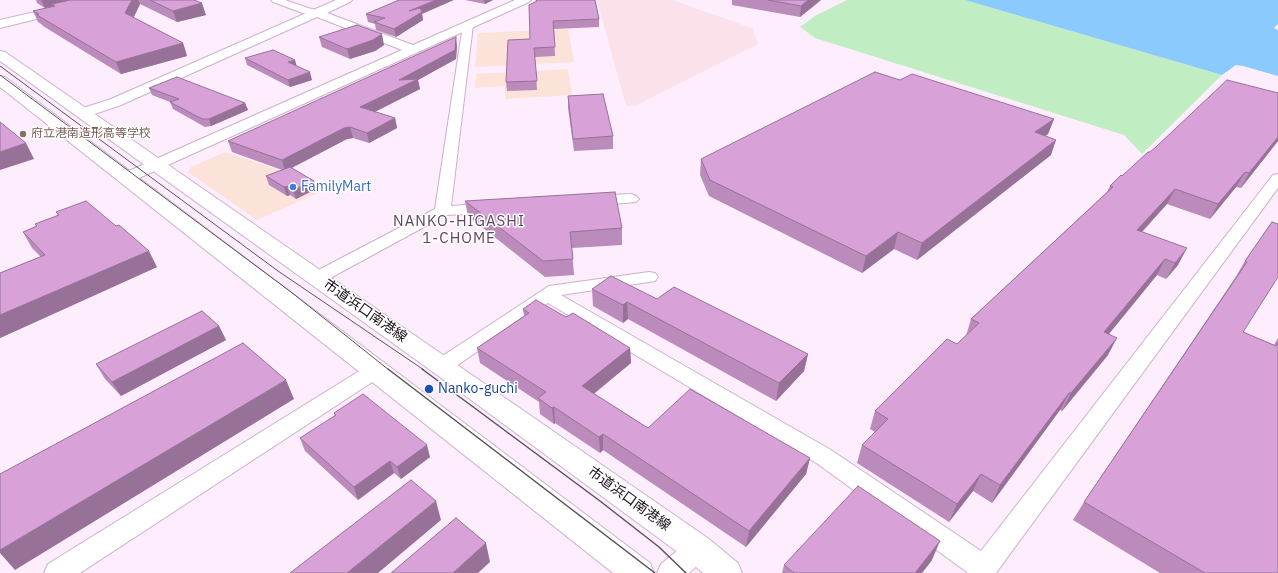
<!DOCTYPE html>
<html>
<head>
<meta charset="utf-8">
<style>
	body { margin:0 }
	canvas { display:block; background:#fdedfd }
</style>
</head>
<body>
<canvas width="1278" height="573"></canvas>
<script>
const context = document.querySelector('canvas').getContext('2d');
context.lineJoin = 'round';
function fill(path, color) { context.fillStyle = color; context.fill(path, 'evenodd'); }
const poly = rows => new Path2D(rows.map(r => 'M' + r).join(''));
function trace(path, color, width, dash) { context.strokeStyle = color; context.lineWidth = width; context.lineCap = dash ? 'butt' : 'round'; context.setLineDash(dash || []); context.stroke(path); }
function label(font, color, halo, rows, align = 'center') {
  context.font = font + ' "IBM Plex Sans","Noto Sans JP",sans-serif'; context.lineWidth = 3; context.setLineDash([]); context.textBaseline = 'middle'; context.strokeStyle = halo; context.fillStyle = color; for (const [text, x, y, turn = 0] of rows) {
    context.save(); context.translate(x, y); context.rotate((+turn || 0) * Math.PI / 180); context.textAlign = isNaN(turn) ? turn : align; if (halo) context.strokeText(text, 0, 0); context.fillText(text, 0, 0); context.restore();
  }
}
const commercial = poly([
	[568,29,574,62,475,67,478,33],
	[568,69,572,95,505,99,505,86,475,88,476,74],
	[225,152,297,176,322,191,257,220,188,172,191,167]
]);
const industrial = poly([
	[597,0,672,0,752,28,758,44,635,106,626,106]
]);
const green = poly([
	[847,0,965,0,1222,75,1142,154,1124,135,815,38,800,27,815,16]
]);
const water = poly([
	[965,0,1278,0,1278,24,1274,28,1278,30,1278,76,1243,66,1236,65,1222,75]
]);
const minor = poly([
	[271,0,285,0,308,8,320,11,322,13,317,16,303,13,273,2,271,0],
	[468,22,473,25,451,206,490,203,496,205,498,208,496,211,490,213,446,215,323,282,317,283,311,282,308,278,311,274,435,209,463,25,468,22],
	[1278,174,1278,188,996,573,967,573,967,572,815,462,548,303,449,371,442,373,435,371,432,366,435,361,549,286,649,272,655,273,658,277,655,281,649,282,561,295,831,450,981,551,1273,175,1278,174],
	[631,194,636,196,639,199,636,202,592,206,587,204,584,201,587,198,592,196,631,194],
	[376,363,383,365,386,370,383,375,80,573,44,573,48,564,369,365,376,363],
	[698,538,707,541,711,549,707,557,689,573,657,573,661,564,689,541,698,538]
]);
const tertiary = poly([
	[87,0,108,0,106,2,0,28,0,20,87,0],
	[336,0,352,0,350,2,327,13,413,45,515,0,531,0,529,2,128,183,122,182,119,178,122,174,402,50,317,17,121,105,83,118,77,116,75,113,77,110,111,99,336,0]
]);
const primary = poly([
	[0,51,5,52,709,539,738,563,742,573,703,573,687,559,433,372,0,61,0,51],
	[0,76,5,77,650,563,654,573,613,573,0,87,0,76]
]);
const tramFar1 = poly([
	[0,66,278,271,424,370],
	[0,75,291,292,389,370]
]);
const tram = poly([
	[388,369,655,573],
	[422,369,600,501,659,547,686,573]
]);
const wall = poly([
	[36,0,194,0,206,15,177,22,140,4,133,18,183,43,187,56,121,74,43,26,41,24,38,22,33,11,45,8,37,3],
	[465,0,493,0,485,4],
	[536,0,595,0,599,19,599,27,554,29,555,56,535,57,537,90,507,91,506,82,530,39],
	[732,0,821,0,800,17,732,5],
	[366,14,422,14,423,20,396,37,376,30,375,24,368,22],
	[319,37,384,45,375,51,350,59,322,47],
	[457,46,456,59,418,80,420,89,374,112,395,118,397,128,369,143,353,138,347,139,292,168,314,181,316,189,296,199,290,195,287,196,269,185,266,176,282,170,232,152,228,141],
	[245,58,297,66,312,80,290,87,247,65],
	[900,80,1054,119,1048,134,1045,136,1051,155,917,260,894,249,862,273,709,196,700,175,701,159],
	[149,88,245,103,248,110,211,126,205,127,173,109,170,102,152,95],
	[568,96,613,136,613,149,574,151,568,108],
	[1278,141,1241,188,1236,187,1210,219,1167,204,1142,232,1178,265,1166,279,1157,275,1108,334,1108,355,1062,411,1060,410,992,503,973,491,949,522,857,463,862,445,875,432,870,429,875,411,957,344,966,336,971,319,1107,192,1110,186,1150,152],
	[465,201,622,228,622,245,572,248,574,275,545,277,468,216],
	[56,212,157,267,0,338,0,273,41,257,32,248,23,232,36,227,35,224,58,216],
	[1272,222,1243,332,1274,345,1278,338,1278,573,1160,573,1073,520,1084,502,1235,278,1245,261],
	[592,289,657,299,808,354,804,371,776,401,628,319,623,323,593,306],
	[523,309,566,317,630,348,631,363,594,394,648,428,810,458,806,474,746,547,603,450,600,453,555,423,554,424,540,414,539,402,480,363,477,348,524,316],
	[219,326,226,340,121,396,105,379,96,364],
	[334,413,430,457,401,479,394,473,358,500,305,451,300,438,335,416],
	[932,560,922,573,782,573,784,565]
]);
const shadedWall = poly([
	[41,0,80,0,52,4,53,6,45,8],
	[132,0,138,0,140,4,130,25,125,13],
	[436,0,454,0,422,14,423,20,396,37,394,29,409,11],
	[484,0,493,0,485,4],
	[808,0,821,0,800,17,801,6],
	[202,3,206,15,177,22,173,11],
	[382,34,384,45,375,51,350,59,347,49],
	[456,37,457,46,456,59,418,80,420,89,363,118,360,107],
	[183,43,187,56,121,74,116,62],
	[295,60,297,67,288,62],
	[310,72,312,80,290,87,288,80],
	[245,103,248,110,211,126,209,119],
	[395,118,397,128,369,143,367,133],
	[1054,119,1048,134,1029,148,1035,132],
	[350,127,353,138,347,139,285,171,282,160,344,128],
	[1278,137,1278,141,1241,188,1249,173],
	[1056,140,1051,155,917,260,922,243],
	[26,143,34,159,0,170,0,152],
	[1245,172,1236,187,1210,219,1218,204],
	[314,181,316,189,296,199,293,190],
	[287,186,290,195,287,196,284,187],
	[1175,189,1167,204,1129,246,1137,230],
	[898,232,894,249,862,273,866,256],
	[1187,248,1178,265,1166,279,1175,263],
	[149,251,157,267,0,338,0,315],
	[1165,259,1157,275,1096,350,1104,332],
	[627,302,628,319,623,323,623,305],
	[219,326,226,340,121,396,112,382],
	[1117,338,1108,355,1062,411,1071,393],
	[630,348,631,363,583,402,582,386],
	[808,354,804,371,776,401,779,383],
	[286,380,294,399,15,570,0,553,0,550],
	[1069,393,1060,410,992,503,1000,485],
	[554,407,555,423,554,424,552,408],
	[603,434,603,450,600,453,599,437],
	[427,445,430,457,401,479,397,467],
	[810,458,806,474,746,547,749,531],
	[390,461,394,473,358,500,354,487],
	[981,474,973,491,949,522,957,504],
	[436,501,441,520,378,573,347,573],
	[940,541,932,560,922,573,915,573],
	[486,543,490,562,478,573,453,573]
]);
const building = poly([
	[70,0,132,0,125,13,183,43,116,62,37,15,39,14,33,11,55,6,52,4,70,0],
	[150,0,194,0,202,3,173,11,150,0],
	[399,0,436,0,409,11,420,8,422,12,394,29,374,22,385,18,366,14,399,0],
	[536,0,595,0,599,19,553,21,555,47,534,48,537,81,506,82,508,40,530,39,529,5,537,1,536,0],
	[768,0,808,0,801,6,768,0],
	[357,25,382,34,373,40,347,49,319,37,357,25],
	[456,37,455,50,399,80,418,79,360,107,395,118,367,133,350,127,344,128,282,160,228,141,456,37],
	[273,50,295,60,288,62,310,72,288,80,245,58,273,50],
	[875,72,900,80,912,74,1054,119,1035,132,1056,140,922,243,898,232,866,256,710,180,701,159,875,72],
	[177,77,245,103,209,119,202,119,170,102,179,99,149,88,177,77],
	[1227,80,1278,93,1278,137,1249,173,1245,172,1218,204,1175,189,1137,230,1187,248,1175,263,1165,259,1104,332,1117,338,1071,393,1069,393,1000,485,981,474,957,504,862,445,888,419,875,411,947,339,957,344,979,323,971,319,1113,187,1110,186,1121,175,1122,176,1148,152,1150,152,1157,146,1227,80],
	[603,94,613,136,573,139,568,96,603,94],
	[0,122,26,143,0,152,0,122],
	[290,167,314,181,293,190,287,186,284,187,266,176,290,167],
	[615,192,622,228,570,232,573,259,543,261,465,201,615,192],
	[86,201,116,226,119,225,149,251,0,315,0,273,45,255,23,232,37,226,35,224,59,215,56,212,86,201],
	[1272,222,1278,224,1278,277,1243,332,1276,346,1278,342,1278,573,1205,573,1084,502,1247,262,1245,261,1272,222],
	[611,276,657,299,674,287,808,354,779,383,627,302,623,305,592,289,611,276],
	[536,300,566,317,573,313,630,348,582,386,648,428,690,389,810,458,749,531,603,434,599,437,554,407,552,408,538,398,546,392,477,348,529,313,523,309,536,300],
	[202,311,219,326,112,382,96,364,202,311],
	[243,343,286,380,0,550,0,474,243,343],
	[363,394,427,445,397,467,390,461,354,487,300,438,336,415,334,413,363,394],
	[411,480,436,501,347,573,290,573,411,480],
	[858,486,940,541,915,573,794,573,784,565,858,486],
	[456,518,486,543,453,573,391,573,456,518]
]);
const markers = [
	[23,134,4,"#8d6e63"],
	[293,187,4,"#3f7fe0"],
	[429,389,5,"#1a4fb4"]
];
const farEducationnames = [
	["府立港南造形高等学校",31,134]
];
const shopNames = [
	["FamilyMart",301,187]
];
const streetNames = [
	["市道浜口南港線",365,311,35],
	["市道浜口南港線",629,499,36]
];
const transitNames = [
	["Nanko-guchi",438,389]
];
const neighbourhoodNames = [
	["NANKO-HIGASHI",459,222],
	["1-CHOME",459,239]
];
fill(commercial, '#fce3da');
fill(industrial, '#fbe1e9');
fill(green, '#c1edc2');
fill(water, '#8bcafd');
trace(minor, '#cbb1cb', 2);
trace(tertiary, '#cbb1cb', 2);
trace(primary, '#cbb1cb', 2);
fill(minor, '#fff');
fill(tertiary, '#fff');
fill(primary, '#fff');
trace(tramFar1, '#5c515c', 1);
trace(tram, '#5c515c', 1.5);
fill(wall, '#ba8bbb');
fill(shadedWall, '#977198');
fill(building, '#d8a2d9');
trace(building, '#977198', 1);
for (const [x, y, r, color] of markers) { const dot = new Path2D(); dot.arc(x, y, r, 0, 2 * Math.PI); context.fillStyle = color; context.fill(dot); trace(dot, '#fff', 1.5); }
label('12px', '#785e54', '#fff', farEducationnames, 'left');
label('14px', '#366cbe', '#fff', shopNames, 'left');
label('14px', '#180f18', '#fff', streetNames);
label('14px', '#164399', '#fff', transitNames, 'left');
context.letterSpacing = '1px';
label('15px', '#5c465c', '#fff', neighbourhoodNames);
context.letterSpacing = '0px';
</script>
</body>
</html>
